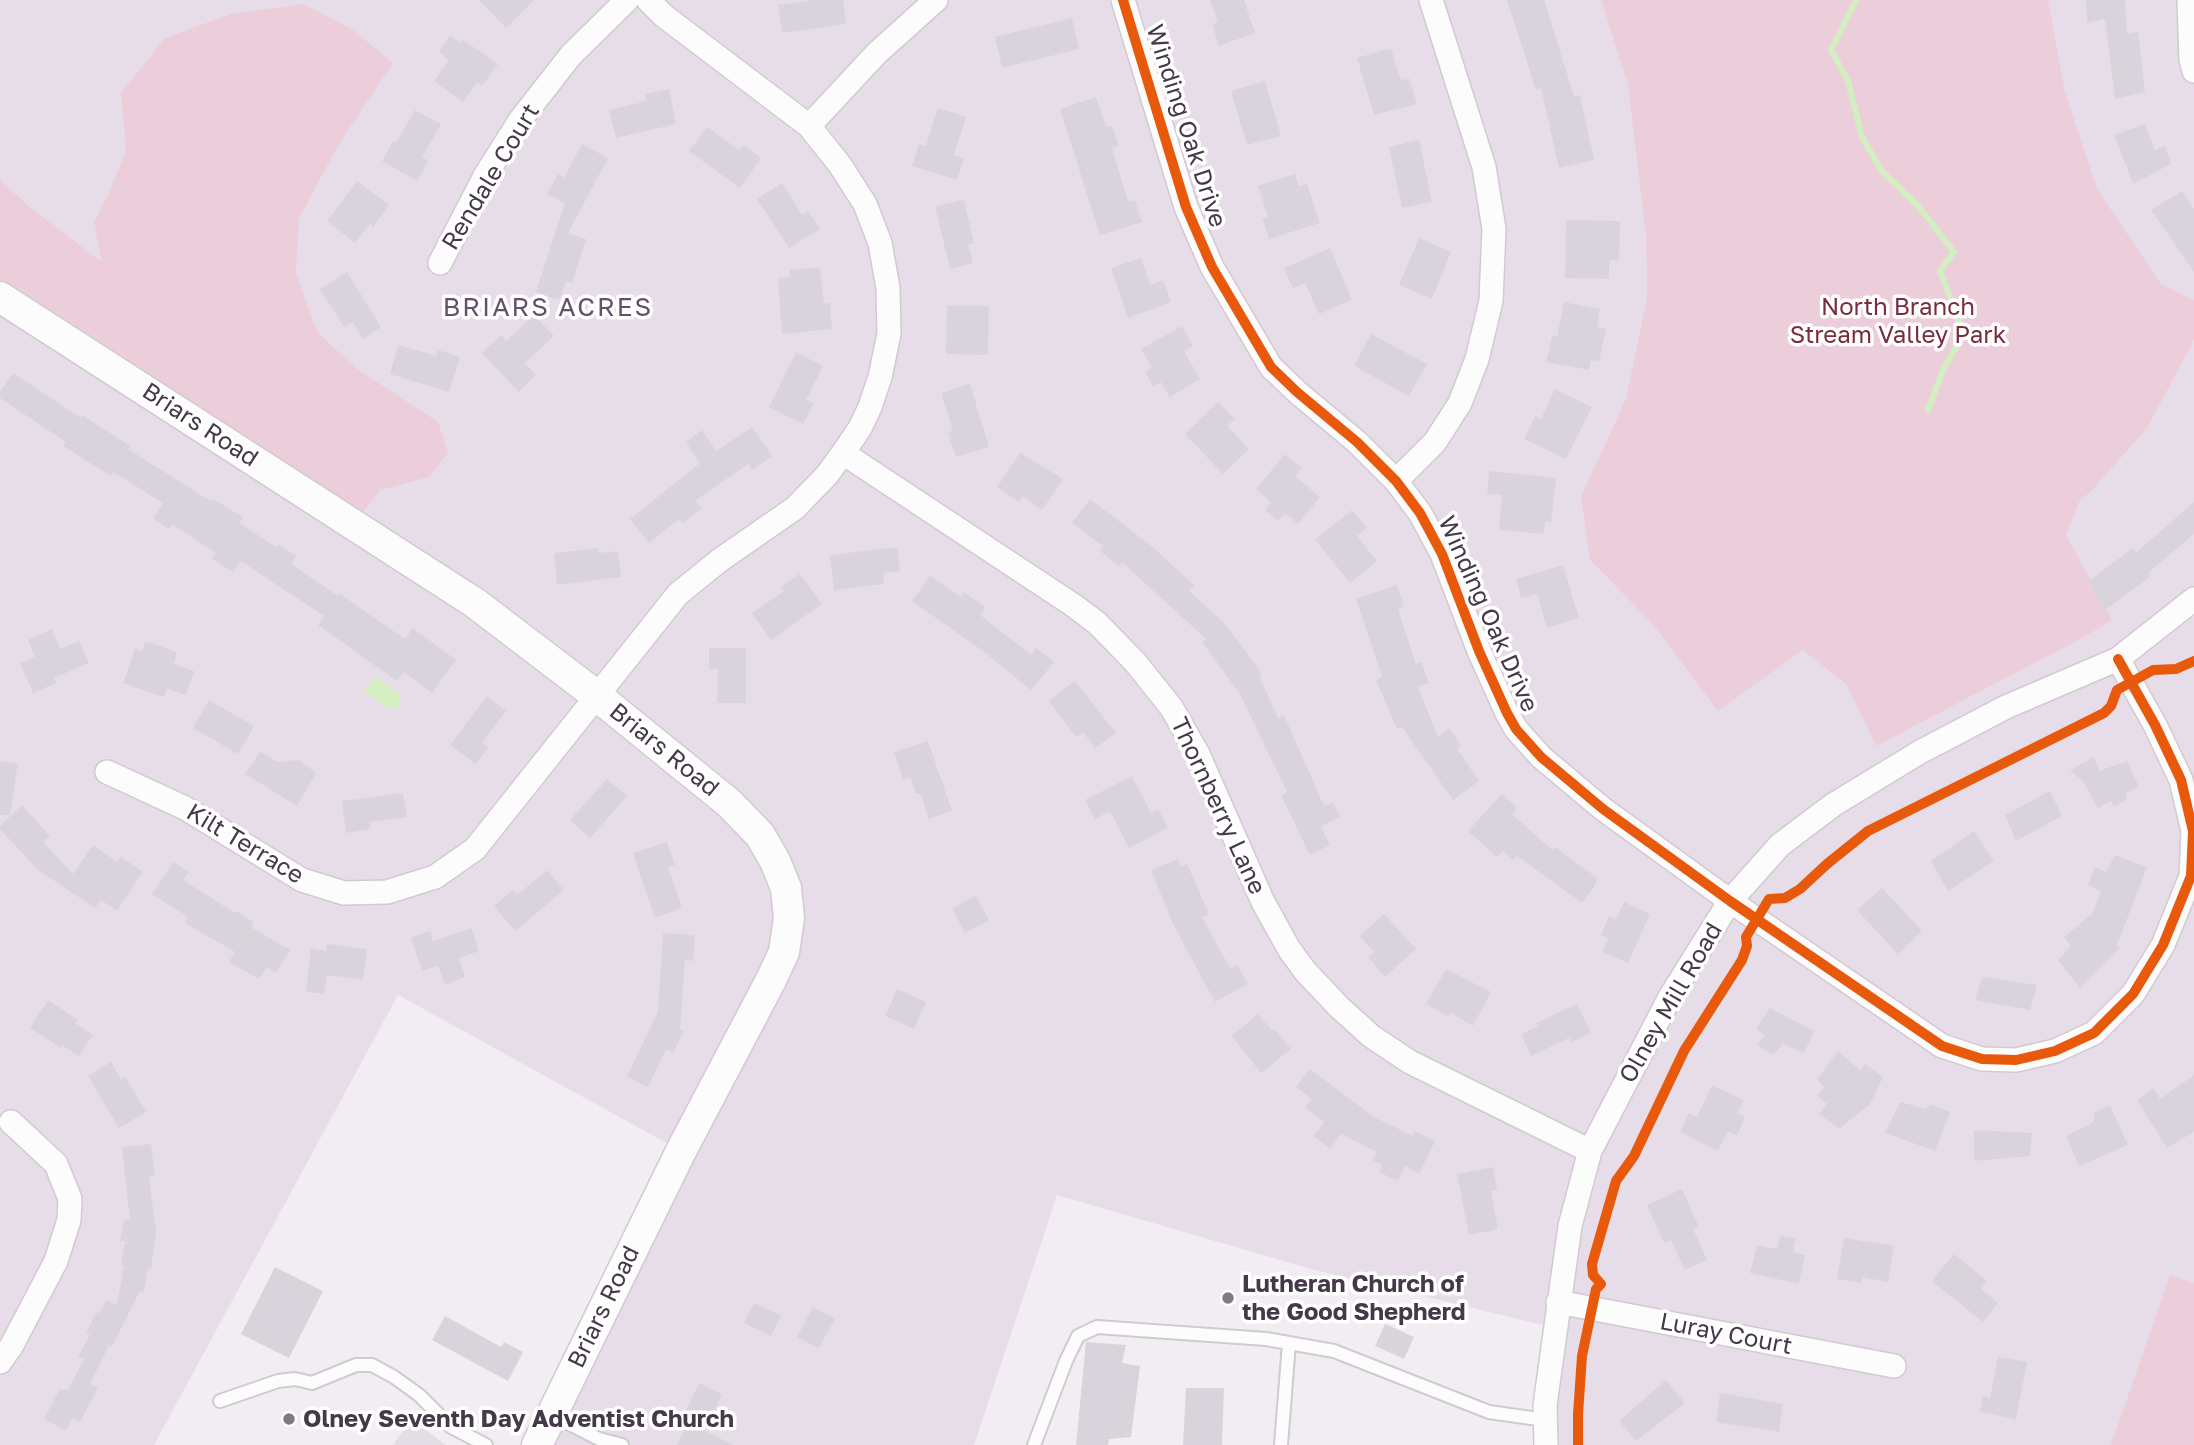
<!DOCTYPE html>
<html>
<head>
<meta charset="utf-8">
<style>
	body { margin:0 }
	canvas { display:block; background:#f2edf3 }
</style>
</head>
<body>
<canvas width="2194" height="1445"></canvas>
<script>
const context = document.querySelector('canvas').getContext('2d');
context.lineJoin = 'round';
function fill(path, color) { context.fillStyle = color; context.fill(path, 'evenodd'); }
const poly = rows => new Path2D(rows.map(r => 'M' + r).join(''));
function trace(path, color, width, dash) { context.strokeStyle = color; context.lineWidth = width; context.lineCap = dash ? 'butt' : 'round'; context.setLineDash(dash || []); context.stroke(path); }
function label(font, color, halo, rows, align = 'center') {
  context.font = font + ' "Golos Text",sans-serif'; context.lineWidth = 7; context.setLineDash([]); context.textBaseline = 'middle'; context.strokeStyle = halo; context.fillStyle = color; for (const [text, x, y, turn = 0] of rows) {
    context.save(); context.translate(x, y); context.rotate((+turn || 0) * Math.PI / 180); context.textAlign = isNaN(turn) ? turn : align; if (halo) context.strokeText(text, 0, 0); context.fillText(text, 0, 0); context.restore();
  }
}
const residential = poly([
	[0,0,1601,0,1639,118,1646,223,1647,296,1626,398,1581,496,2035,542,2148,427,2194,340,2194,1288,2130,1445,1546,1445,1555,1328,1311,1269,1057,1195,974,1445,537,1445,681,1151,398,995,154,1445,0,1445],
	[2016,0,2194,0,2194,326,2106,243]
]);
const green = poly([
	[1601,0,2048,0,2065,92,2097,189,2161,284,2194,300,2194,340,2148,427,2093,489,2079,502,2066,535,2112,620,2084,637,1876,746,1846,684,1803,650,1718,711,1652,623,1590,560,1581,496,1626,398,1647,296,1646,235,1628,85],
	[303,4,352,29,393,63,337,147,299,219,296,273,317,332,357,369,438,422,448,453,429,477,380,490,354,523,0,297,0,180,33,210,102,262,94,222,109,194,126,150,121,93,165,38,231,14],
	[2170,1275,2194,1283,2194,1445,2111,1445]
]);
const parking = poly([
	[412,1418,445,1445,393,1445]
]);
const water = poly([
	[376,676,400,695,400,706,388,709,364,691]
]);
const stream = poly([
	[1856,0,1831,50,1848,81,1862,137,1881,170,1919,207,1954,252,1940,271,1964,334,1943,370,1928,410]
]);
const building = poly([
	[479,0,534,0,506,28],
	[812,0,843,0,846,24,782,33,778,5],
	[1210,0,1244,0,1255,33,1219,46,1212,24,1218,22],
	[1507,0,1544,0,1574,96,1580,95,1594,160,1559,168,1541,88,1536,90],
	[2086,0,2125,0,2127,34,2138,32,2145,92,2115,99,2105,19,2087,23],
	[1072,18,1079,49,1002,68,995,37],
	[450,35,461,43,463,40,498,64,482,86,477,82,463,102,434,81,449,60,439,52],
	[1391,48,1401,81,1409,78,1417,104,1374,115,1357,58],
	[1265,81,1281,136,1247,145,1231,91],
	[669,89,676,124,616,138,609,110,647,101,645,94],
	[1096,97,1106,127,1112,126,1119,146,1112,148,1128,202,1135,200,1142,222,1100,235,1060,109],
	[938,108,966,117,954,155,964,158,957,180,912,166,919,144,926,146],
	[415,110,441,124,422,157,428,161,417,181,382,161,393,141,396,143],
	[2145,124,2155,150,2165,146,2171,164,2133,184,2114,135],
	[707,127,739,150,743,145,761,158,740,188,689,151],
	[1419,140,1432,202,1402,208,1389,147],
	[582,144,608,158,568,233,586,239,572,283,566,281,559,300,536,292,565,203,547,194,558,174,564,178],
	[1295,174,1299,186,1307,184,1320,223,1269,239,1262,218,1268,217,1258,186],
	[357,181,389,205,373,227,370,224,355,243,327,221],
	[782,183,802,215,808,211,820,229,789,248,757,199],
	[2182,191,2194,209,2194,272,2151,210],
	[964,200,974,243,968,244,973,263,950,269,935,206],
	[1566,220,1620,221,1619,261,1609,260,1609,279,1565,278],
	[1419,238,1451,252,1432,299,1399,285],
	[1330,248,1352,300,1319,314,1305,283,1293,288,1284,268],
	[1141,258,1150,285,1163,280,1171,302,1128,318,1111,268],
	[820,267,824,303,830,303,832,329,782,334,778,278,790,277,790,270],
	[347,272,381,327,363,339,353,322,344,327,320,289],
	[1564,302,1600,309,1597,327,1606,328,1599,362,1591,360,1589,370,1546,362,1552,336,1557,337],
	[947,305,989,306,988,355,946,354],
	[534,315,554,336,525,363,536,375,519,392,482,353,501,335,506,341],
	[1182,326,1193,346,1184,351,1200,379,1170,397,1161,382,1153,386,1145,372,1152,368,1141,349],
	[1371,334,1427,364,1409,396,1354,366],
	[398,345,436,356,438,350,460,357,449,392,390,374],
	[796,352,823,366,806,400,814,403,803,424,769,407],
	[13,373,81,418,82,415,130,446,128,449,212,502,213,499,243,517,239,523,276,547,278,544,296,556,291,564,338,596,340,594,405,639,413,628,456,660,432,693,404,672,397,681,318,625,324,616,241,561,233,572,212,559,216,553,172,524,169,529,153,518,163,503,113,472,111,476,63,446,66,442,0,398,0,392],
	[970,384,989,447,956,457,948,433,953,431,941,393],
	[1555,389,1592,407,1566,459,1524,439,1535,416,1541,419],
	[1218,402,1235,419,1227,426,1249,449,1223,474,1185,434],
	[752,427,772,456,752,470,748,464,695,501,702,508,683,523,679,519,649,543,630,519,700,463,686,442,702,430,716,451],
	[1020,453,1063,479,1042,510,1023,496,1019,502,997,487],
	[1285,454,1302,468,1295,476,1320,497,1298,524,1285,513,1278,521,1265,510,1271,502,1256,489],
	[1489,471,1556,478,1551,522,1545,522,1544,534,1499,530,1502,495,1487,494],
	[1090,499,1149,544,1194,585,1189,591,1226,625,1262,674,1259,676,1278,718,1284,715,1324,806,1333,802,1340,817,1321,826,1330,845,1310,855,1281,795,1287,792,1240,694,1202,642,1206,639,1122,562,1119,566,1100,551,1103,546,1072,523],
	[2194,502,2194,534,2148,573,2150,577,2105,610,2089,581,2133,548,2136,553],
	[1352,510,1367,528,1357,536,1377,561,1350,583,1315,539],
	[897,547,900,571,883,573,884,584,834,590,830,555],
	[598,548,599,553,618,551,621,577,557,585,554,553],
	[1563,565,1579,618,1547,628,1537,594,1521,598,1516,579],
	[800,574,822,604,771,640,752,613,784,591,781,587],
	[930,576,961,597,964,592,985,607,980,615,1031,655,1036,648,1054,662,1031,690,983,651,912,601],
	[1397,585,1404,607,1398,609,1416,664,1421,662,1429,683,1418,687,1438,737,1449,728,1461,746,1457,749,1479,781,1453,800,1402,727,1397,729,1376,680,1382,677,1356,599],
	[52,629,60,649,79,641,89,663,54,678,56,683,33,693,20,663,35,657,28,640],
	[145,641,177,652,174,664,194,671,186,695,167,689,164,697,123,683,135,649,142,651],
	[709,648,746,648,746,703,717,703,718,669,709,669],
	[1075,681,1116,733,1095,748,1083,732,1076,737,1049,701],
	[487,696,506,711,482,743,489,747,476,764,450,745],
	[209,700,254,726,238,754,193,728],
	[928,741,952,811,929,819,920,793,916,794,910,777,903,780,894,752],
	[260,752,278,762,299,760,316,773,297,806,245,774],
	[2094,757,2099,771,2127,761,2139,787,2126,793,2126,800,2114,807,2111,801,2098,808,2083,781,2070,770],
	[0,761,18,763,10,815,0,815],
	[1132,776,1151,813,1158,809,1168,828,1129,848,1110,811,1095,819,1085,800],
	[607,779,627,796,590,838,570,820],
	[2050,791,2062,816,2016,841,2005,815],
	[403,793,407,817,369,822,370,829,346,833,342,801],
	[1502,794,1517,808,1512,814,1552,850,1555,847,1596,877,1596,884,1582,903,1517,856,1513,860,1503,851,1497,857,1468,831],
	[22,805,50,836,43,842,73,874,93,845,117,862,121,857,143,872,117,911,101,900,95,908,37,869,0,829,0,826],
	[1974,831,1994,861,1948,891,1931,861],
	[667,842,675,865,668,867,682,908,655,918,633,853],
	[2115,855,2147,867,2117,945,2120,948,2080,988,2058,960,2071,946,2064,937,2092,914,2101,891,2088,885,2095,867,2106,872],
	[1178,859,1181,867,1187,864,1209,914,1202,917,1230,968,1237,965,1248,984,1215,1002,1173,924,1151,870],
	[173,862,189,872,183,880,235,913,236,911,254,922,251,927,290,950,276,973,267,967,259,979,229,962,235,952,185,923,188,917,152,894],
	[547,870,564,890,515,931,494,906,513,890,517,895],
	[1882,888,1922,931,1898,954,1857,910],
	[976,896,989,920,965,933,952,908],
	[1624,902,1650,914,1628,963,1602,952,1608,938,1601,935,1609,916,1616,919],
	[1384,914,1416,949,1385,977,1368,957,1374,952,1360,936],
	[471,928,479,951,459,958,465,977,445,985,438,966,422,971,411,938,430,931,433,941],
	[663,933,695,935,693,961,685,960,680,1029,684,1031,673,1053,666,1049,648,1087,627,1077,658,1011],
	[327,944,367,949,363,980,327,975,324,994,306,992,311,948,326,951],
	[1446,969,1491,992,1473,1026,1451,1013,1449,1017,1426,1004],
	[1982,977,2037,985,2030,1010,1975,1000],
	[897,989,926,1002,914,1029,885,1016],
	[48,1000,78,1020,75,1023,93,1035,79,1056,62,1045,61,1048,30,1028],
	[1577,1004,1591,1033,1572,1042,1569,1038,1531,1056,1521,1034,1538,1026,1536,1023],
	[1770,1008,1814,1031,1804,1053,1783,1044,1773,1055,1757,1045,1765,1036,1756,1029],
	[1258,1014,1272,1031,1275,1029,1291,1049,1261,1073,1232,1036],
	[1838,1051,1861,1071,1865,1064,1883,1077,1870,1104,1839,1129,1819,1114,1827,1104,1817,1096,1824,1087,1817,1079],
	[111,1062,121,1079,125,1077,146,1112,119,1128,88,1076],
	[1310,1069,1374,1117,1413,1136,1415,1131,1435,1141,1419,1174,1405,1166,1398,1181,1379,1172,1382,1165,1372,1160,1377,1152,1341,1134,1330,1149,1314,1136,1324,1122,1305,1107,1312,1099,1296,1087],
	[2194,1075,2194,1132,2167,1148,2137,1100,2153,1088,2160,1099],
	[1712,1085,1744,1100,1737,1113,1745,1117,1737,1136,1728,1131,1718,1151,1680,1132,1689,1113,1697,1117],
	[1900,1102,1926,1109,1930,1104,1950,1112,1935,1151,1885,1133],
	[2110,1105,2128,1145,2079,1166,2066,1136,2094,1122,2094,1113],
	[1974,1130,2032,1133,2030,1156,1974,1161],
	[151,1144,155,1175,149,1176,155,1226,157,1226,151,1269,148,1269,144,1292,140,1291,112,1347,109,1345,90,1384,98,1388,80,1422,72,1418,66,1431,44,1419,60,1389,68,1390,84,1359,78,1357,90,1335,86,1333,96,1312,99,1314,106,1300,117,1305,124,1266,121,1265,125,1241,120,1241,124,1220,130,1221,122,1147],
	[1493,1167,1497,1190,1491,1191,1498,1229,1469,1235,1457,1174],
	[1682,1189,1699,1227,1693,1229,1707,1260,1685,1270,1671,1240,1664,1243,1647,1205],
	[1780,1236,1796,1239,1793,1252,1805,1255,1799,1284,1750,1273,1757,1245,1777,1249],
	[1844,1238,1894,1246,1888,1282,1862,1277,1861,1283,1837,1279],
	[1954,1254,1987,1281,1981,1289,1998,1303,1983,1322,1932,1281],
	[275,1267,323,1291,289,1358,241,1334],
	[754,1303,781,1315,771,1336,744,1323],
	[813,1307,835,1319,819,1348,797,1337],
	[445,1316,501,1347,504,1342,523,1352,508,1381,432,1340],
	[1385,1324,1414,1337,1404,1359,1375,1346],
	[1086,1342,1126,1345,1122,1363,1140,1366,1131,1437,1109,1439,1108,1445,1076,1445],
	[1998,1357,2027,1362,2016,1419,1980,1412,1983,1396,1990,1398],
	[1666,1380,1685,1403,1636,1441,1619,1421],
	[699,1383,722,1394,704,1431,734,1445,677,1445,686,1425,680,1423],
	[1186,1388,1224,1388,1222,1445,1183,1445],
	[1720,1393,1783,1404,1779,1432,1716,1422]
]);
const service = poly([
	[220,1401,278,1381,295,1379,312,1383,356,1365,372,1365,394,1377,419,1395,451,1427,486,1445],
	[552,1415,599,1439,622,1445],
	[1034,1445,1066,1361,1078,1336,1097,1327,1266,1339,1334,1351,1489,1412,1545,1420],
	[1281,1445,1289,1343]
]);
const minor = poly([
	[1123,0,1186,207,1212,267,1271,367,1297,392,1357,442,1396,481,1420,513,1442,554,1479,651,1507,713,1516,729,1541,757,1603,809,1730,901,1942,1046,1982,1059,2016,1060,2055,1051,2094,1033,2133,994,2163,945,2191,876,2193,831,2181,780,2155,725,2118,659],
	[2189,0,2191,60,2194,71],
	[809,126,877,53,936,0],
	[440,263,485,176,521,119,571,55,627,0],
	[843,453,1073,605,1097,623,1135,662,1171,707,1198,754,1263,902,1289,949,1305,971,1339,1007,1371,1036,1410,1062,1590,1151],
	[1396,481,1435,442,1460,403,1477,359,1491,301,1494,229,1484,167,1431,0],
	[107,772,185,808,302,880,344,893,387,892,435,877,475,849,678,594,720,560,795,508,827,475,843,453,860,428,870,407,880,377,889,334,888,288,880,243,865,204,840,165,809,126,664,16,648,0],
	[1558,1302,1894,1366],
	[0,1362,12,1345,56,1261,69,1220,70,1199,56,1164,11,1122],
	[1546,1445,1545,1405,1570,1226,1590,1151,1670,997,1730,901,1780,845,1833,805,1920,752,2006,707,2118,659,2194,599]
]);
const tertiary = poly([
	[0,297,475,603,597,696,729,803,760,835,775,861,786,888,789,918,784,952,771,980,681,1151,537,1445]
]);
const cycleway = poly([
	[1123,0,1186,207,1212,267,1271,367,1297,392,1357,442,1396,481,1420,513,1442,554,1479,651,1507,713,1516,729,1541,757,1603,809,1730,901,1942,1046,1982,1059,2016,1060,2055,1051,2094,1033,2133,994,2163,945,2191,876,2193,831,2181,780,2155,725,2118,659],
	[1578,1445,1578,1414,1582,1356,1596,1289,1601,1284,1593,1275,1592,1264,1616,1181,1634,1156,1684,1051,1742,960,1747,946,1746,937,1769,899,1785,898,1800,889,1827,864,1868,831,2104,713,2111,706,2117,690,2153,670,2176,669,2194,661]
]);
const markers = [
	[1228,1298,7,"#827884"],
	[289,1419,7,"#827884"]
];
const streetNames = [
	["Winding Oak Drive",1186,126,72],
	["Rendale Court",491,177,-59],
	["Briars Road",200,425,33],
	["Winding Oak Drive",1488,614,66],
	["Briars Road",664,750,39],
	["Thornberry Lane",1218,806,65],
	["Kilt Terrace",245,844,31],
	["Olney Mill Road",1671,1003,-60],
	["Briars Road",604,1307,-64],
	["Luray Court",1726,1334,11]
];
const parkNames = [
	["North Branch",1898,307],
	["Stream Valley Park",1898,335]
];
const poiNames = [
	["Lutheran Church of",1242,1284],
	["the Good Shepherd",1242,1312],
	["Olney Seventh Day Adventist Church",303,1419]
];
const neighbourhoodNames = [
	["BRIARS ACRES",548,308]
];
fill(residential, '#e7dde8');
fill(green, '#eccedb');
fill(parking, '#e3dee5');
fill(water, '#d3eec0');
trace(stream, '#d3eec0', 6);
fill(building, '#d9d4db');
trace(service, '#d0cad1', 16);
trace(minor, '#d0cad1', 26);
trace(tertiary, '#d0cad1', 33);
trace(service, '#fdfcfd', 12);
trace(minor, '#fdfcfd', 23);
trace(tertiary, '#fdfcfd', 30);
trace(cycleway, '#e8590c', 10);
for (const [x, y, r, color] of markers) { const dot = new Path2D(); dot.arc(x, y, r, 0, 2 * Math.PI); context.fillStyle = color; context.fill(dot); trace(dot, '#fff', 2.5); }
label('24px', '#453949', '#fff', streetNames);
label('24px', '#792d3c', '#fff', parkNames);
label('bold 24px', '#453949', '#fff', poiNames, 'left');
context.letterSpacing = '2px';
label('26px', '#65506b', '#fff', neighbourhoodNames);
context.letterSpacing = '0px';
</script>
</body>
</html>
